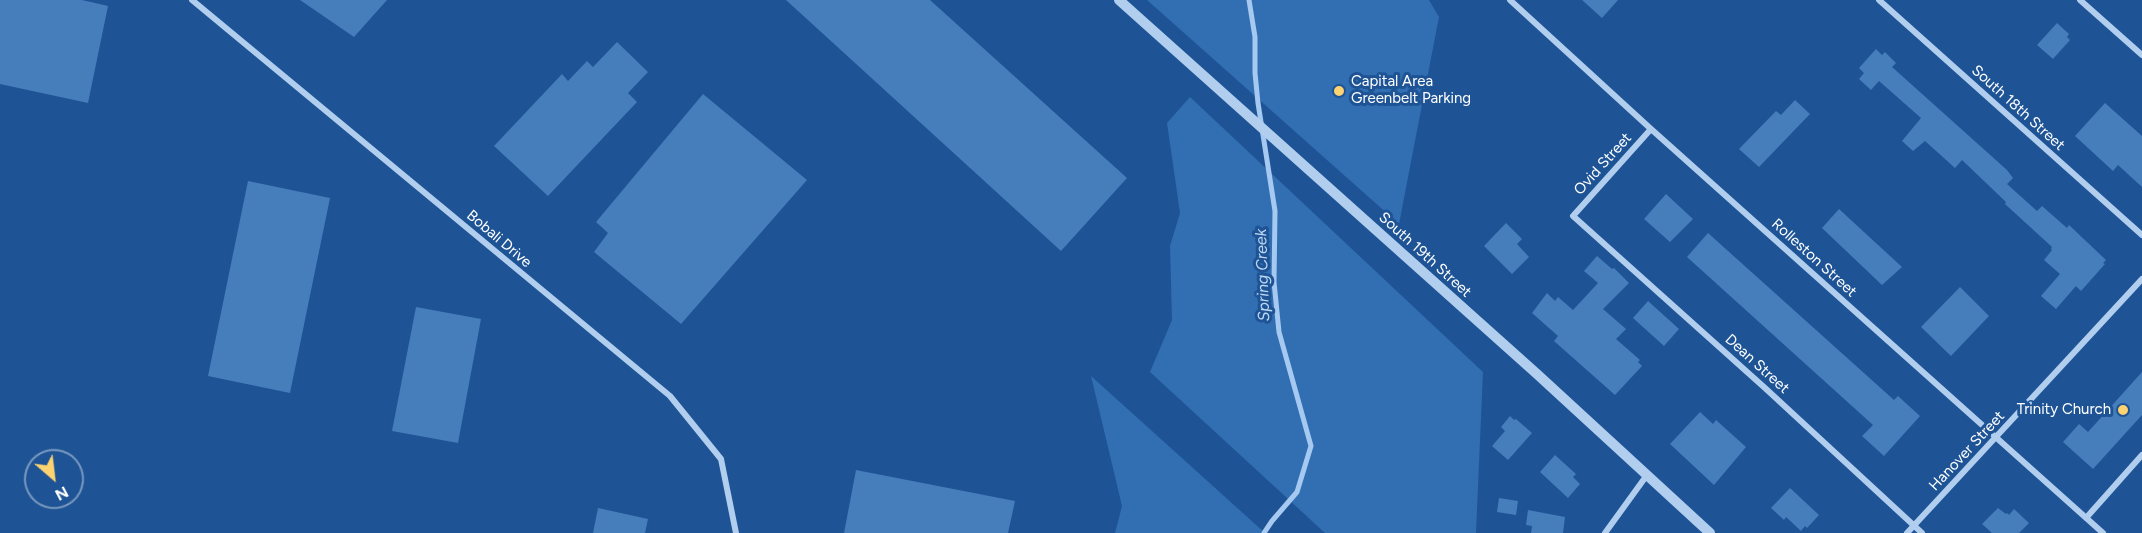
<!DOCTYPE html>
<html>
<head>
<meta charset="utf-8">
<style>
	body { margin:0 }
	#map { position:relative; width:2142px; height:533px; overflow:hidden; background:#1e5495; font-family:Figtree,sans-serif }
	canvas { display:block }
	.north { position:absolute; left:24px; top:449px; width:60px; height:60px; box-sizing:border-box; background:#1e5495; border:2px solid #7898bf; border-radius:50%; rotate:152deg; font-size:16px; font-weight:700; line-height:24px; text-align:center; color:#fff }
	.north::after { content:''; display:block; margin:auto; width:21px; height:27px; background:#fdd271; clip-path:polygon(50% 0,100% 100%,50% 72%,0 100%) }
</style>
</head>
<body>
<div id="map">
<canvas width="2142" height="533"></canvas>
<div class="north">N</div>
</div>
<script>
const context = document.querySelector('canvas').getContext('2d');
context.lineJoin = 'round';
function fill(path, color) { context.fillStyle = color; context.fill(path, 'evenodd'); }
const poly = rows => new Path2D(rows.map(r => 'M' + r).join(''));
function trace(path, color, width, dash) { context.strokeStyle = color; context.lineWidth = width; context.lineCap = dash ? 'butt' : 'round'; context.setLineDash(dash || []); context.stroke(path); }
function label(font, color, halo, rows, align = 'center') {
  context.font = font + ' Figtree,sans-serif'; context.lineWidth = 6; context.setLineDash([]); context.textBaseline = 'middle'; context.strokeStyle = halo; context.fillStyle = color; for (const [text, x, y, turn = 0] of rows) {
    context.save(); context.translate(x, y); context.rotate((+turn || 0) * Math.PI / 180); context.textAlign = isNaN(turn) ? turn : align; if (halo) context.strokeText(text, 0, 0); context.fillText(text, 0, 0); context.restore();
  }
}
const green = poly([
	[1147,0,1429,0,1439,17,1399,224],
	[1190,97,1483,372,1476,533,1325,533,1150,372,1172,320,1170,246,1180,213,1167,123],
	[1091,376,1265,533,1115,533,1122,506]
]);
const stream = poly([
	[1249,0,1255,37,1255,73,1258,103,1275,211,1274,282,1279,332,1311,446,1297,492,1272,521,1264,533]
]);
const building = poly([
	[0,0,82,0,108,6,88,103,0,84],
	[300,0,387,0,354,37],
	[786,0,930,0,1127,178,1061,251],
	[1582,0,1618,0,1602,18],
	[2057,23,2069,34,2067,37,2070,40,2053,59,2037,45],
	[617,42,648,72,628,93,637,102,548,196,494,146,562,74,568,81,587,61,593,67],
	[1876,49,1882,55,1885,52,1896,63,1892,67,2007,170,2013,178,2007,184,2037,211,2042,206,2067,228,2069,225,2106,260,2103,263,2105,264,2081,291,2076,286,2056,309,2041,296,2060,274,2044,260,2052,250,2051,249,2052,247,2005,204,2006,202,1962,160,1955,168,1925,141,1913,151,1902,141,1921,118,1879,81,1871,90,1859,79,1864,73,1859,68],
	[703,94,807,180,681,324,594,252,608,233,596,222],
	[1795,100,1810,114,1759,167,1739,149,1776,111,1781,115],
	[2105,103,2142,136,2142,187,2118,165,2113,171,2075,136],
	[248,181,330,198,290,393,208,376],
	[1666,194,1693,219,1670,242,1644,219],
	[1839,209,1902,267,1882,285,1822,228],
	[1506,223,1522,239,1517,244,1529,257,1512,274,1484,246],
	[1708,233,1894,400,1898,396,1920,416,1884,456,1862,436,1873,425,1687,257],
	[1597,256,1612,269,1614,268,1629,283,1603,309,1626,329,1616,339,1640,360,1638,362,1642,366,1615,395,1554,341,1558,336,1532,313,1547,293,1555,301,1558,297,1573,310,1598,283,1584,271],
	[1960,287,1989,316,1951,356,1921,327],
	[1648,301,1679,329,1664,346,1633,318],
	[416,307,481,319,458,443,392,431],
	[2142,372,2142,415,2093,469,2063,442,2079,424,2088,432],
	[1700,412,1713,424,1716,420,1746,447,1714,485,1670,444],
	[1510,416,1514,420,1516,419,1532,433,1508,460,1492,446,1505,431,1501,427],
	[1555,455,1576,474,1573,477,1580,484,1568,498,1540,472],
	[856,470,1015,501,1008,533,844,533],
	[1790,488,1819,515,1807,528,1805,526,1801,531,1786,517,1784,520,1771,508],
	[1499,498,1518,501,1516,515,1497,512],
	[598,508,648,519,645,533,593,533],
	[1998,508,2006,514,2007,513,2009,515,2014,509,2029,523,2019,533,1992,533,1982,524],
	[1528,510,1565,517,1563,533,1531,533,1532,526,1526,525]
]);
const minor = poly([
	[192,0,670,396,721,459,736,533],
	[1510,0,1651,129,2103,533],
	[1879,0,2142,235],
	[2080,0,2142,55],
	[1651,129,1573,216,1765,388,1922,533],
	[2086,518,2142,455],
	[1605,533,1647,475],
	[1907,533,2142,279]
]);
const tertiary = poly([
	[1119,0,1537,374,1710,533]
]);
const markers = [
	[1339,91,6,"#fdd271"],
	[2123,410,6,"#fdd271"]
];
const poiNames = [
	["Capital Area",1351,82],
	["Greenbelt Parking",1351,99],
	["Trinity Church",2111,410,"right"]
];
const streetNames = [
	["South 18th Street",2018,108,42],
	["Ovid Street",1603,164,-48],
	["Bobali Drive",499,239,40],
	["South 19th Street",1425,255,42],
	["Rolleston Street",1814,258,42],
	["Dean Street",1757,364,42],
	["Hanover Street",1967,451,-47]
];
const waterNames = [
	["Spring Creek",1263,275,-92]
];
fill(green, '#326eb2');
trace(stream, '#a5c9f0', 5);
fill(building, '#467dbb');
trace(minor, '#b1ceef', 6);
trace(tertiary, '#b1ceef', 10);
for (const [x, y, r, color] of markers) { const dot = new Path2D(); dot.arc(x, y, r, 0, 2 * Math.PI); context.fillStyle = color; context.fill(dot); trace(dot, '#1e5495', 2); }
label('15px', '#fff', '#1e5495', poiNames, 'left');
label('15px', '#fff', '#1e5495', streetNames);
label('italic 16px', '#bdd8f5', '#1e5495', waterNames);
</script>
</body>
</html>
